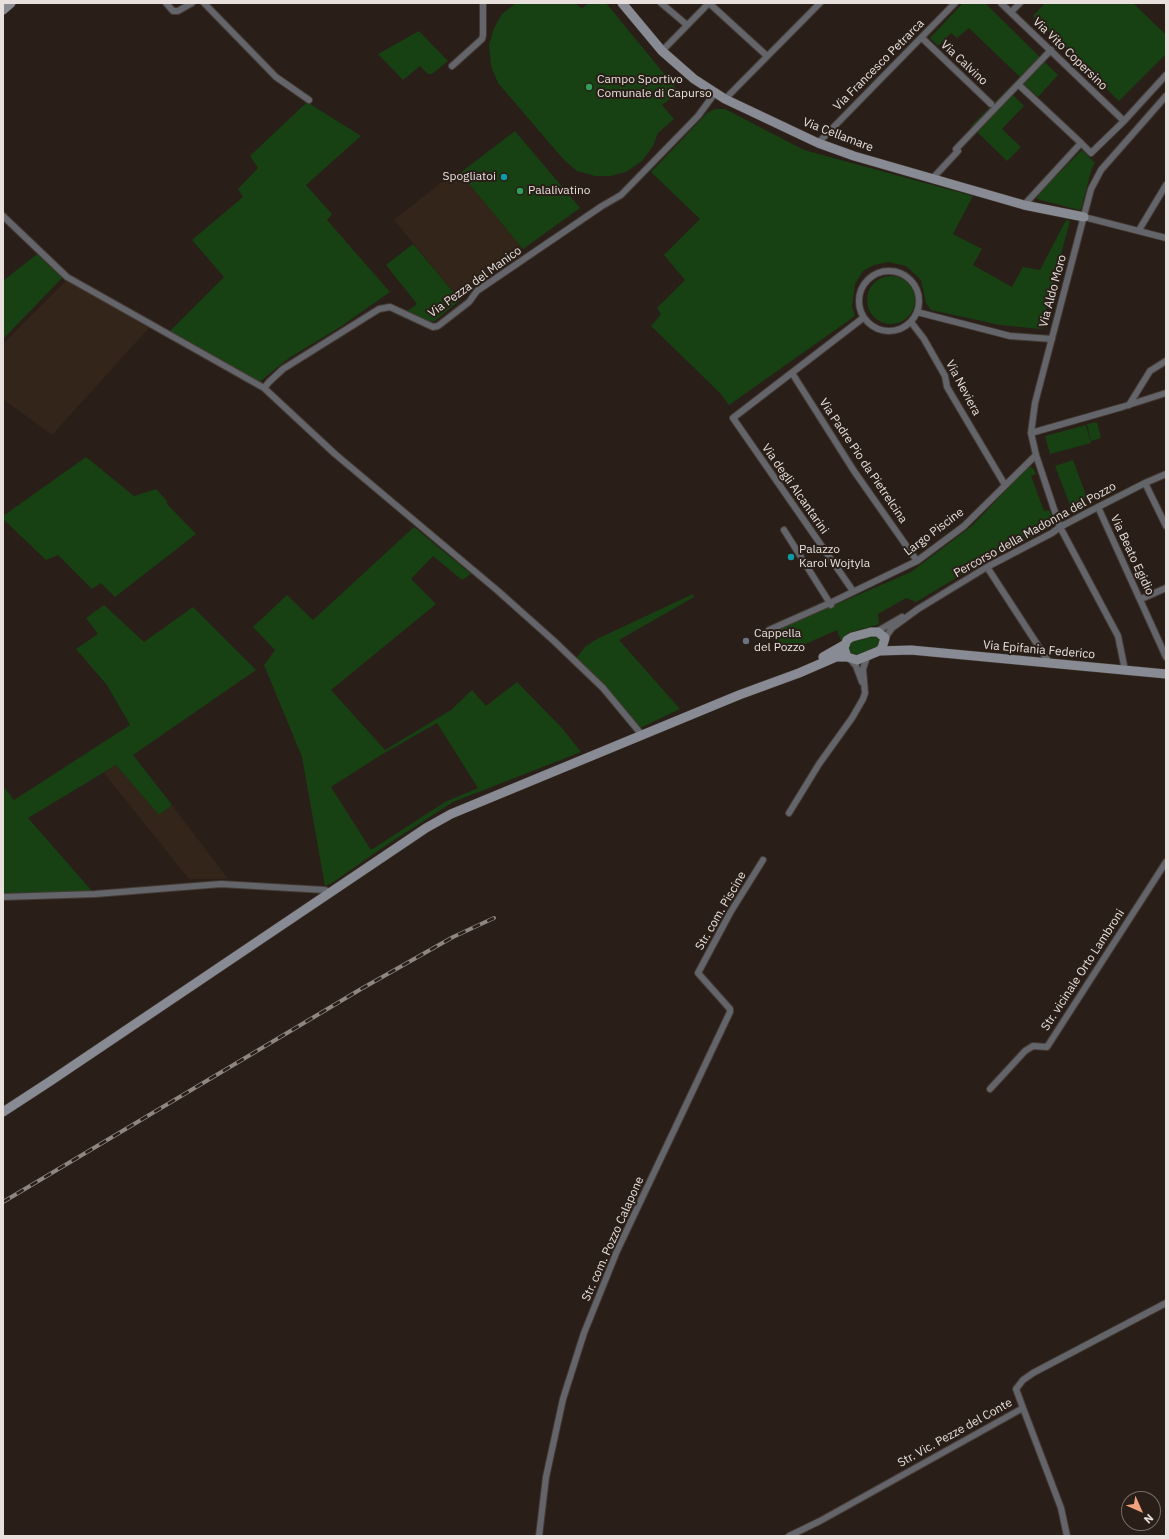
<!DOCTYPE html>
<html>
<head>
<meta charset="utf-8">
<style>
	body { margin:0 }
	#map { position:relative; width:1169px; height:1539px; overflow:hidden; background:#291f18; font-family:"IBM Plex Sans",sans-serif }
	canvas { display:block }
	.frame { position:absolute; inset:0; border:4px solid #e7e0dc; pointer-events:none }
	.north { position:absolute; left:1121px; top:1491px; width:40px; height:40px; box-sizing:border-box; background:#291f18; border:1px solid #756c66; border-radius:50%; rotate:135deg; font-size:11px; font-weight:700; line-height:16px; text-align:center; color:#e7e0dc }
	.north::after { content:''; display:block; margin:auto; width:14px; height:18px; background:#f1a17d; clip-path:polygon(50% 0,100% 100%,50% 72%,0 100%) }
</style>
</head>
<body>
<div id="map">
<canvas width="1169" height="1539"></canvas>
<div class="frame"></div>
<div class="north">N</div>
</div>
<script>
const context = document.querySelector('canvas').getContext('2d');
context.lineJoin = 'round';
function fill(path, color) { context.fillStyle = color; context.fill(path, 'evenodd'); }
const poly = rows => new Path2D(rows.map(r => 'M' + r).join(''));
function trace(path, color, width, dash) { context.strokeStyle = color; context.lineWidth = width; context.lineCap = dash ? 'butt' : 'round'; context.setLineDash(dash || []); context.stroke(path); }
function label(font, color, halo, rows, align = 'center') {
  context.font = font + ' "IBM Plex Sans",sans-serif'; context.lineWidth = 4; context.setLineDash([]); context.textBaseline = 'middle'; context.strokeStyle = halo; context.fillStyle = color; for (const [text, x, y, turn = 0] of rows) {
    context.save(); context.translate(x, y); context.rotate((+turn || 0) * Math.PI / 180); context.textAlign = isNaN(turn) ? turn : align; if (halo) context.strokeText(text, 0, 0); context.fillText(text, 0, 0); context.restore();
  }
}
const built = poly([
	[460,173,523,249,457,296,394,220,448,177],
	[67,280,149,328,52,435,3,399,3,344],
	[116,765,159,815,172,805,228,879,189,879,104,773]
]);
const green = poly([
	[516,3,574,3,582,8,589,3,606,3,679,92,662,105,674,119,658,133,653,146,642,161,626,172,610,176,595,176,577,171,564,160,498,83,491,66,489,45,494,28,502,14],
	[963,3,985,3,1058,75,1038,97,1023,83,1012,94,1024,106,1002,129,1021,147,1007,161,971,126,1020,77,969,28,957,38,951,33,938,46,930,38],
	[1045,3,1133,3,1166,35,1166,54,1119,101,1033,16],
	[419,31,448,61,432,74,428,74,420,66,403,80,378,54],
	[307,102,361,136,306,185,332,214,327,220,390,292,340,327,289,358,258,383,169,332,224,277,192,240,243,197,238,189,258,168,250,156],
	[715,109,725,109,804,150,973,196,953,234,982,249,973,265,1012,287,1023,267,1040,270,1066,220,1070,221,1041,329,1000,325,931,310,926,303,921,280,906,266,889,262,874,265,863,271,855,284,852,307,855,316,729,405,720,393,651,326,661,314,657,308,685,280,664,255,700,219,651,172,707,113],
	[515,131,580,208,523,249,460,173],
	[1082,150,1095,163,1092,168,1081,209,1079,210,1037,199,1039,193],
	[413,244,460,300,435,321,426,322,406,312,417,304,386,265],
	[37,254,62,278,3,339,3,281],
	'867 300a24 24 0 1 1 48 0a24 24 0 1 1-48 0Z',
	[1097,422,1101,438,1091,441,1087,424],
	[1086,425,1091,443,1050,454,1045,436],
	[86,457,134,496,156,489,167,501,166,503,196,534,115,597,101,583,92,589,58,555,46,560,3,519,3,516],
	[1073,460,1087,498,1070,505,1055,466],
	[1028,467,1031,467,1034,469,1036,474,1031,476,1044,511,1049,510,1053,520,1050,528,986,560,916,602,906,598,878,614,879,624,877,625,851,632,841,641,837,630,787,652,772,632,911,572,973,525],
	[414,527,471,574,462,580,433,556,411,579,436,604,331,690,385,750,451,710,472,690,486,706,517,682,561,727,581,752,453,802,385,846,332,883,325,886,302,757,264,665,275,650,253,627,287,595,313,620],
	[437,723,478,788,445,802,371,850,331,787,381,755],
	[693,594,694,597,619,640,680,709,638,729,575,659,586,646,599,638],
	[104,605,144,642,193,607,256,670,133,755,172,805,159,815,116,765,28,818,92,891,3,893,3,786,14,800,130,725,107,685,76,649,98,634,86,618],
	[875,636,881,640,879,647,855,657,850,655,847,646,852,641]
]);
const street = poly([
	[166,3,173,11,178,11,192,3],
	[204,3,276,77,309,100],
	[661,3,687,25],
	[1001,3,1124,121],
	[1011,12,1020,3],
	[922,38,991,104],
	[662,51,709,3,767,56],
	[452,66,482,39,483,35,483,3],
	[1020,86,1081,143,1024,205],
	[725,99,820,3],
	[818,143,955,3],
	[1081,143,1091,153,1124,121,1166,75],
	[932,179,958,151,956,149,1051,50],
	[3,216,67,277,264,388,335,454,498,591,554,641,603,688,642,735],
	[1084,217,1166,238],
	[1139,230,1166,185],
	'859 301a30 30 0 1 1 60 0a30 30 0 1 1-60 0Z',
	[917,312,1010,336,1052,339],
	[911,322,924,339,945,376,947,387,1005,485],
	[792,373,854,471,917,561],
	[264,388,269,382,283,369,379,309,390,307,433,327,438,326,469,302,477,291,602,206,621,195,698,116,715,93],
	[1129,405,1150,371,1166,361],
	[1031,433,1122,407,1166,393],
	[1145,483,1166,526],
	[1098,507,1166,657],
	[784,530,831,605],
	[987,567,1050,664],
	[853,591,733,418,863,318],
	[1141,599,1166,588],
	[769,630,830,603,917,561,964,526,1036,455],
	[876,632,902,617],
	[885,638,892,628,918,609,987,567,1052,533,1060,527,1098,507,1145,483,1166,474],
	[851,660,856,666,862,682],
	[1125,670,1118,636,1060,527,1036,455,1031,433,1035,403,1091,189,1101,170,1166,96],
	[789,813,819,764,852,718,863,699,865,693,863,669,867,657],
	[3,897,95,894,221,884,325,890,331,892],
	[990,1089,1025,1051,1033,1046,1047,1047,1166,862],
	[1023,1408,1061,1508,1067,1536],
	[539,1536,546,1477,563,1399,584,1333,617,1251,730,1012,730,1009,698,973,730,913,763,860],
	[789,1536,820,1521,1023,1408,1016,1389,1023,1380,1033,1373,1166,1303]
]);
const secondary = poly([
	[622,3,662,51,694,79,725,99,818,143,854,156,1024,205,1084,217],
	[3,10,11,3],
	[871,632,878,632,885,638,882,648,879,651,857,660,847,657,844,648,847,640,852,637,871,632],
	[879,651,911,650,1166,674],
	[823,657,844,645],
	[3,1112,49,1082,426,828,451,814,739,695,799,673,829,660,836,657,847,657]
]);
const rail = poly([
	[3,1202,361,989,453,937,494,918]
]);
const markers = [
	[589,87,4,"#2e9e5b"],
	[504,177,4,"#0f9aa8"],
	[520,191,4,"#2e9e5b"],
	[791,557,4,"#0f9aa8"],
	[746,641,4,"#6b7280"]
];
const streetNames = [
	["Via Vito Copersino",1070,54,44],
	["Via Calvino",964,63,43],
	["Via Francesco Petrarca",879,65,-45],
	["Via Cellamare",838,135,21],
	["Via Pezza del Manico",475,282,-36],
	["Via Aldo Moro",1053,291,-75],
	["Via Neviera",963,388,62],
	["Via Padre Pio da Pietrelcina",863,461,56],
	["Via degli Alcantarini",795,489,55],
	["Percorso della Madonna del Pozzo",1035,530,-29],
	["Largo Piscine",934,532,-37],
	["Via Beato Egidio",1132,555,65],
	["Via Epifania Federico",1039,650,5],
	["Str. com. Piscine",721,911,-60],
	["Str. vicinale Orto Lambroni",1083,970,-57],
	["Str. com. Pozzo Calapone",613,1239,-66],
	["Str. Vic. Pezze del Conte",955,1433,-29]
];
const poiNames = [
	["Campo Sportivo",597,80],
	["Comunale di Capurso",597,94],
	["Spogliatoi",496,177,"right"],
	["Palalivatino",528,191],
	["Palazzo",799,550],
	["Karol Wojtyla",799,564],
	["Cappella",754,634],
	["del Pozzo",754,648]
];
fill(built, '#332519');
fill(green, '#174013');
trace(street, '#443a33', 8);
trace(secondary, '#443a33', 10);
trace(street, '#63656a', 6);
trace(secondary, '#888b93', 9);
trace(rail, '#8e8681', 4);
trace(rail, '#291f18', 2.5, [8]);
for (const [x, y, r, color] of markers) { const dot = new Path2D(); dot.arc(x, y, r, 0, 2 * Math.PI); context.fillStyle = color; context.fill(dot); trace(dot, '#291f18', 1.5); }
label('12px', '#e7e0dc', '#291f18', streetNames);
label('12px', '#e7e0dc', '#291f18', poiNames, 'left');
</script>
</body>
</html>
